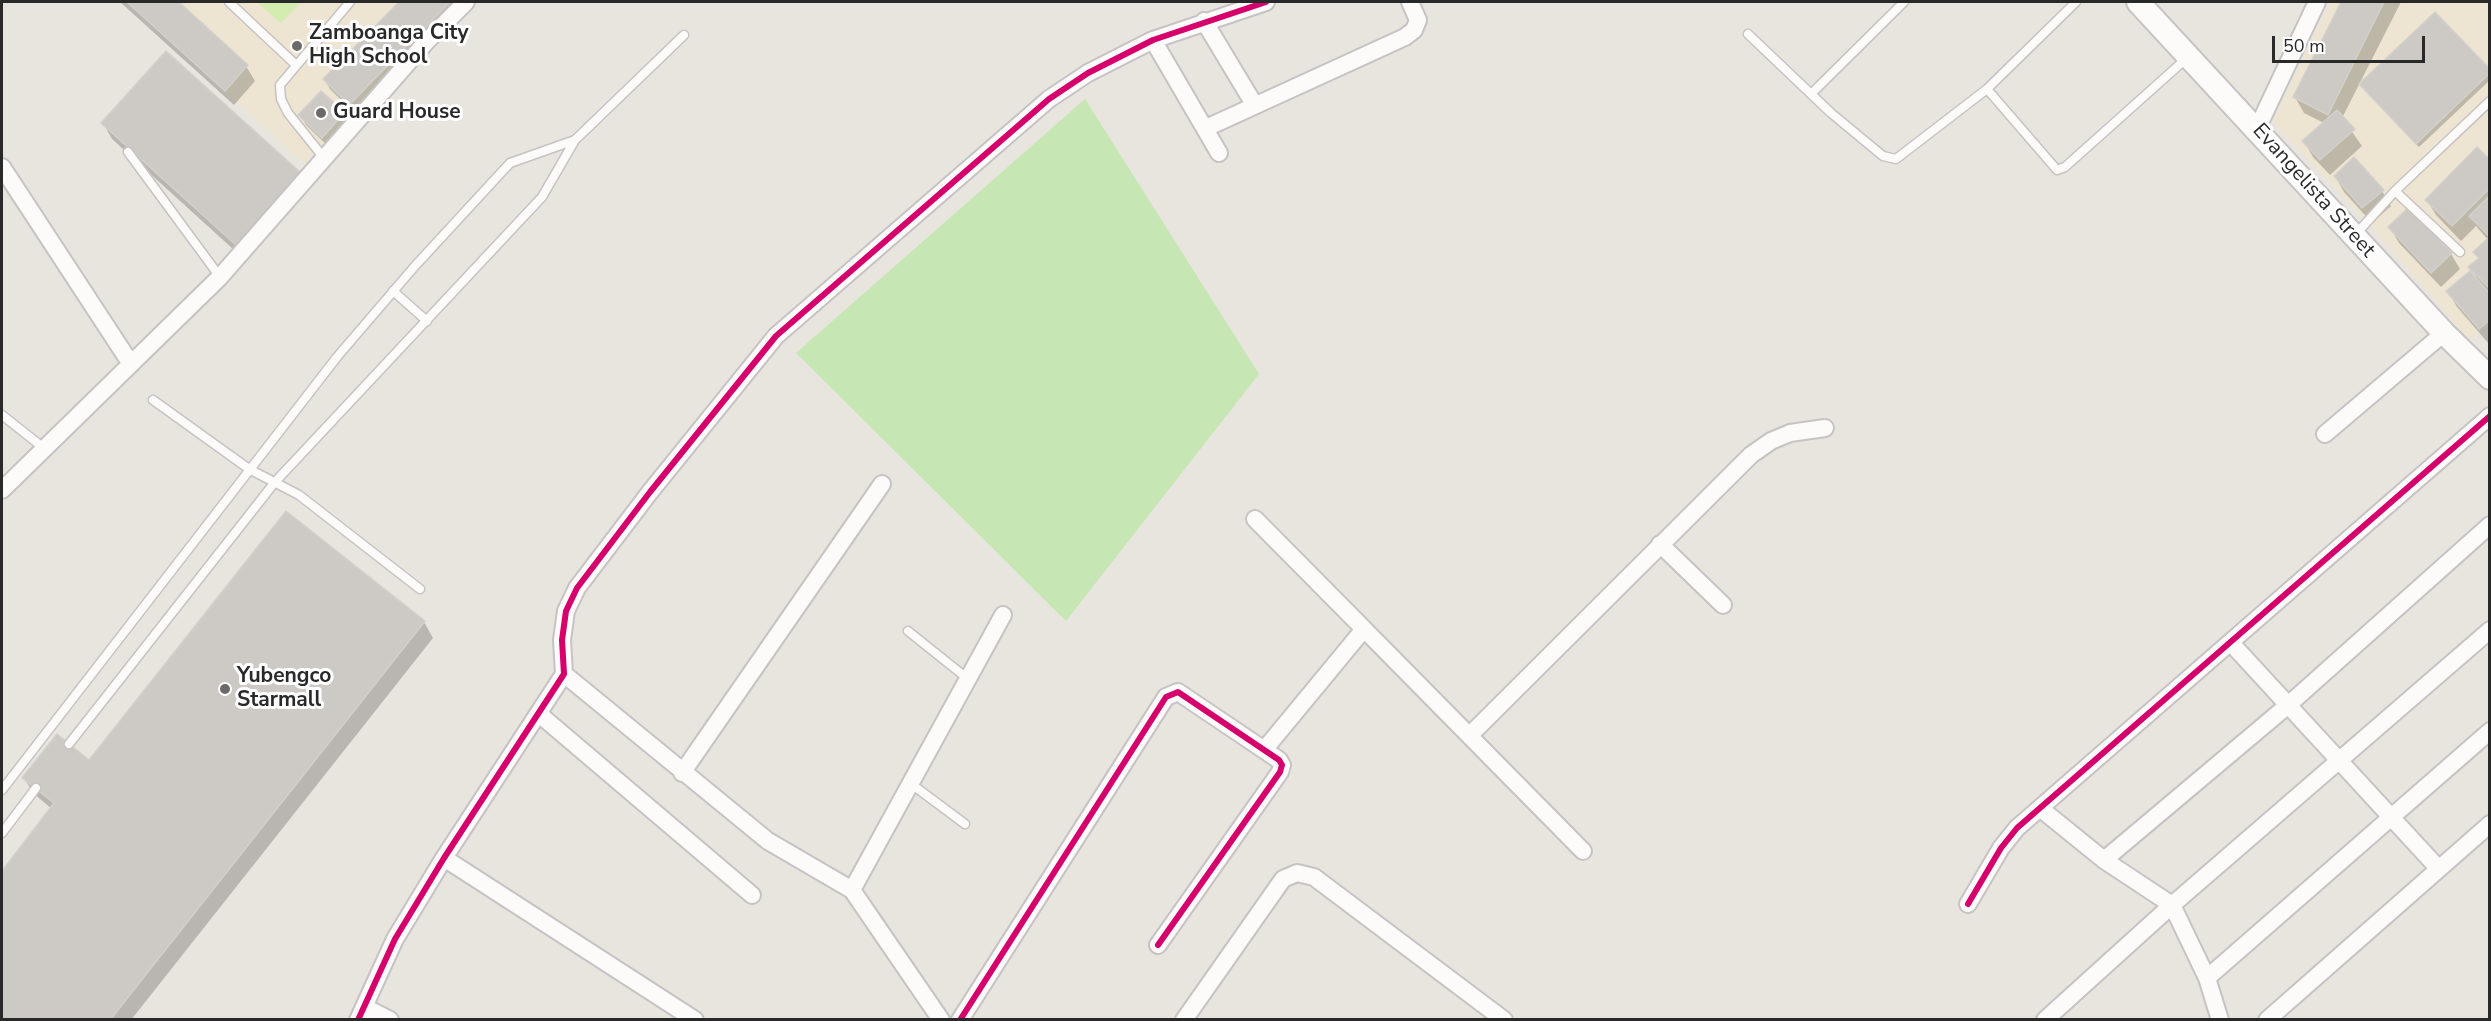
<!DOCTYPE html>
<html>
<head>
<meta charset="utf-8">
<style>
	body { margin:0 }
	#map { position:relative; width:2491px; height:1021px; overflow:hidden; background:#e8e4de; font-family:"Nunito Sans",sans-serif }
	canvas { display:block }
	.frame { position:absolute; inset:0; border:3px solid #292929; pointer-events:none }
	.scale { position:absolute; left:2272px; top:36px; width:153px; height:27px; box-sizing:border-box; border:3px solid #292929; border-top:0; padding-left:8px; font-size:18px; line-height:21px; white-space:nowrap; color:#292929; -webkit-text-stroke:4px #fff; paint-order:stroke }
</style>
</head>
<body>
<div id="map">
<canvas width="2491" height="1021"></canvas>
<div class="frame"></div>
<div class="scale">50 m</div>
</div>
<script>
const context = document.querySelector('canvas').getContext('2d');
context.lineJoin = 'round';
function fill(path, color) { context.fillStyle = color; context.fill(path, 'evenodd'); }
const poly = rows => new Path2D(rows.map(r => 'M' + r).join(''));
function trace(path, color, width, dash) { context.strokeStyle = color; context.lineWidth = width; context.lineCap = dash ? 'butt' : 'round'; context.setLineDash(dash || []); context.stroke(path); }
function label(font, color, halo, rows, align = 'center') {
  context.font = font + ' "Nunito Sans",sans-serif'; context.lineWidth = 6; context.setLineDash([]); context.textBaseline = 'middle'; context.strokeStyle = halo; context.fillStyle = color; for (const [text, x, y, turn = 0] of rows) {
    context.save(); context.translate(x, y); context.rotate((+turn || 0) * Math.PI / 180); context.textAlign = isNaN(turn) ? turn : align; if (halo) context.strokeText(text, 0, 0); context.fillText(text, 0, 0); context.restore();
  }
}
const education = poly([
	[127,2,460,2,305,164],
	[2330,2,2489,2,2489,323,2470,340,2366,221,2273,122]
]);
const green = poly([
	[1085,99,1259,374,1066,621,796,353]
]);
const pitch = poly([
	[257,2,301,2,281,23]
]);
const shadow = poly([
	[120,2,177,2,246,66,255,81,234,105],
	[401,2,465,2,355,114,330,89,324,79],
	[2343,2,2401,2,2342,118,2362,146,2330,175,2313,157,2304,141,2324,123,2304,113,2295,97],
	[2490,72,2490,80,2419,147,2364,89],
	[344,113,350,123,329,147,306,125,300,115],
	[103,123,299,174,308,190,245,260,112,139],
	[2490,162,2490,343,2489,344,2457,307,2448,291,2477,279,2470,267,2479,259,2475,252,2488,240,2476,226,2461,241,2436,215,2427,200],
	[2335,176,2382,191,2391,206,2372,223,2344,192],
	[2390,227,2451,254,2460,269,2441,287,2399,243],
	[424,622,433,638,131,1020,2,1020,2,873,52,809,33,793,24,778,89,762]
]);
const building = poly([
	[127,2,179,2,248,65,225,91,127,2],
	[399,2,450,2,349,105,323,79,399,2],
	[2341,2,2384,2,2328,115,2293,97,2341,2],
	[2435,12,2490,69,2490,73,2416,144,2359,84,2435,12],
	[166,51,301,173,236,245,101,123,166,51],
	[321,91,345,112,322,138,298,115,321,91],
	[2337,110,2355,129,2320,160,2302,141,2337,110],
	[2477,147,2490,160,2490,188,2452,226,2425,200,2477,147],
	[2354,157,2384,190,2362,208,2334,176,2354,157],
	[2490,195,2490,237,2469,216,2490,195],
	[2409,207,2452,253,2431,273,2388,227,2409,207],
	[2488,238,2490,239,2490,289,2468,267,2479,258,2473,252,2488,238],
	[2470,271,2490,294,2490,320,2479,329,2446,291,2470,271],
	[286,511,425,621,110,1020,2,1020,2,871,54,803,22,778,57,734,89,760,286,511]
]);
const service = poly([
	[229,2,295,64],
	[1748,34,1831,113,1883,156,1896,159,1987,89,2076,2],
	[1987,89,2057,170,2065,167,2188,57],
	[1811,94,1904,2],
	[128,152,220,277],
	[324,158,288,113,281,99,280,85,350,2],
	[2395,191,2460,252],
	[2356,234,2395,191,2490,101],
	[393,291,427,321],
	[153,400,249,469,299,495,420,589],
	[2,415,45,449],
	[908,631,968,679],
	[69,744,275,482,542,197,575,140,684,35],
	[910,783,965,824],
	[2,790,337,357,415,266,510,163,575,140],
	[2,833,36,788]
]);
const minor = poly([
	[1204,21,1254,104],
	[1153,40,1219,153],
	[1206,128,1405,37,1414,30,1418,20,1410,2],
	[2257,129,2317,2],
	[2,167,131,364],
	[2325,434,2444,333],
	[2,490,220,277,427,41,466,2],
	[1255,519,1364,629],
	[1660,544,1723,605],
	[2231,643,2438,868],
	[564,674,768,841,852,890,1003,615],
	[539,714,752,895],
	[1471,734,1751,455,1771,441,1790,433,1825,428],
	[1264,750,1364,629,1583,851],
	[682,773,882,484],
	[2041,809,2104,860,2172,905,2207,978,2220,1020],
	[444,858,695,1020],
	[2104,860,2287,706,2490,525],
	[852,890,941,1020],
	[1968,904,2001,848,2017,828,2490,416],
	[2207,978,2490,731],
	[364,1007,390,1020],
	[358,1020,395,939,444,858,564,674,562,640,566,611,577,588,650,492,776,336,1049,99,1088,73,1153,40,1266,2],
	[960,1020,1166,697,1178,692,1279,760,1282,765,1280,772,1158,945],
	[1184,1020,1283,879,1297,873,1314,877,1504,1020],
	[2045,1020,2172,905,2490,630],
	[2267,1020,2490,824]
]);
const secondary = poly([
	[2138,2,2444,333,2490,378]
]);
const cycleway = poly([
	[1968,904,2001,848,2017,828,2490,416],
	[358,1020,395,939,444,858,564,674,562,640,566,611,577,588,650,492,776,336,1049,99,1088,73,1153,40,1266,2],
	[960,1020,1166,697,1178,692,1279,760,1282,765,1280,772,1158,945]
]);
const markers = [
	[297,46,6,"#6c6a68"],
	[321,113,6,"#6c6a68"],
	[225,689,6,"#6c6a68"]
];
const poiNames = [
	["Zamboanga City",309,34],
	["High School",309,58],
	["Guard House",333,113],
	["Yubengco",237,677],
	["Starmall",237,701]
];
const streetNames = [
	["Evangelista Street",2313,191,48]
];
fill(education, '#ede5d1');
fill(green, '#c6e7b3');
fill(pitch, '#d3ecb0');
fill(shadow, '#0003');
fill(building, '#cdcac5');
trace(building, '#d3d0ca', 1.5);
trace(service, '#c5c3c4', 11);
trace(minor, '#c5c3c4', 20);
trace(secondary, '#c5c3c4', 26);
trace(service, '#fcfbfa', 8);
trace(minor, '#fcfbfa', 16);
trace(secondary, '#fcfbfa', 22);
trace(cycleway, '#d6006c', 6);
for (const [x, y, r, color] of markers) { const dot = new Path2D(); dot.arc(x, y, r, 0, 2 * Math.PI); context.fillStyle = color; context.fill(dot); trace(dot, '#fff', 2); }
label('bold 21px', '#292929', '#fff', poiNames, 'left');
label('21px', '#292929', '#fff', streetNames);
</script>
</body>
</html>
